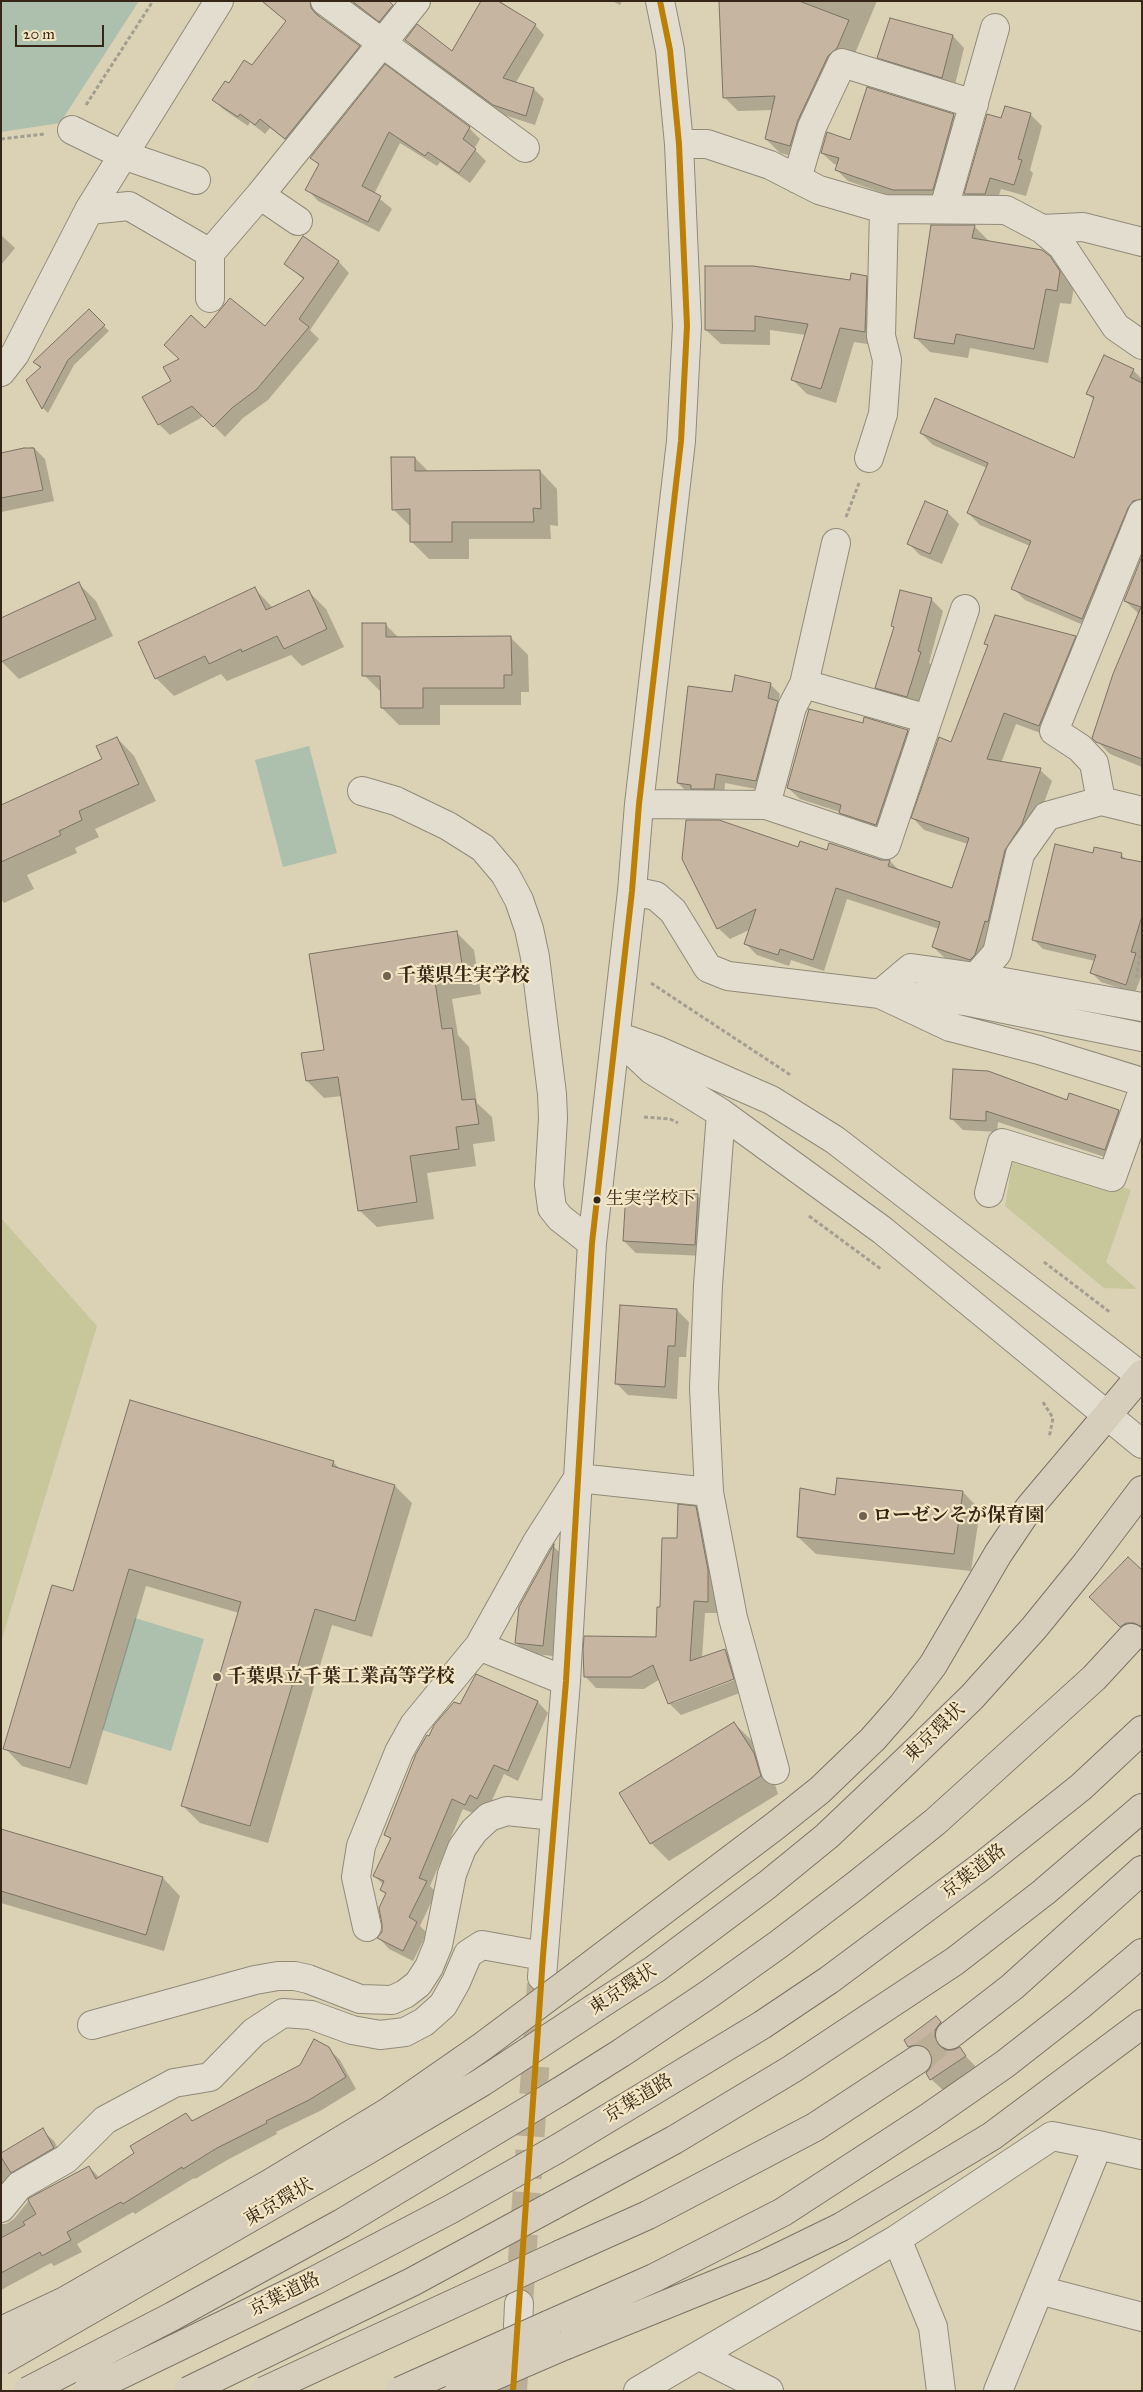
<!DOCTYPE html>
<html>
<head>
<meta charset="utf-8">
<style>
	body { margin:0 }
	#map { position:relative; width:1143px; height:2392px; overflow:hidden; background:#dbd1b5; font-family:"IM FELL Great Primer",serif }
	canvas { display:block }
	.frame { position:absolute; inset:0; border:2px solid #352618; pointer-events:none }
	.scale { position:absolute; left:15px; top:25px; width:89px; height:22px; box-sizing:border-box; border:2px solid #352618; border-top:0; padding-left:6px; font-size:15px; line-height:18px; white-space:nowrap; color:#352618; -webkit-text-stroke:4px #f2e6c4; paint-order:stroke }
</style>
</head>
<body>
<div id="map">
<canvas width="1143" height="2392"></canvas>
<div class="frame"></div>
<div class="scale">20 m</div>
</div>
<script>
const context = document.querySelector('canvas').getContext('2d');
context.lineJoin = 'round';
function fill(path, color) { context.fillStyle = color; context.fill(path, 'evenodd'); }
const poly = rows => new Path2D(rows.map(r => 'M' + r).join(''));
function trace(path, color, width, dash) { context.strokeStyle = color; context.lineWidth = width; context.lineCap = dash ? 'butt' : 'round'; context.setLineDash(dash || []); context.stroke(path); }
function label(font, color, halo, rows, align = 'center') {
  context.font = font + ' "IM FELL Great Primer","Noto Serif JP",serif'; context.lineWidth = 4.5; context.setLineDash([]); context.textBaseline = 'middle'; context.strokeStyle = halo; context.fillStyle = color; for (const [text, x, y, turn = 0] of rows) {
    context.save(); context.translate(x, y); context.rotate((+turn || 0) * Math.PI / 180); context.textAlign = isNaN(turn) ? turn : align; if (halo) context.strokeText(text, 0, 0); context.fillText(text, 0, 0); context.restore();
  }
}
const green = poly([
	[1014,1152,1131,1190,1106,1262,1137,1289,1104,1288,1005,1206],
	[1,1218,97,1326,1,1642]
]);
const water = poly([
	[1,1,139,1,60,123,1,132],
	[309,746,337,853,283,867,255,760],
	[135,1618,204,1639,171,1751,102,1730]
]);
const shadow = poly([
	[261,1,322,1,318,10,320,18,368,56,295,147,270,128,265,134,250,122,248,126,223,109,214,100,253,67,287,22],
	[350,1,387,1,402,15,389,30],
	[482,1,500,1,535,25,544,35,515,84,534,89,544,99,535,125,504,115,416,50,406,40,452,53],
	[612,1,622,1,620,5],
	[721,1,877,1,851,63,804,159,780,153,766,139,773,110,738,111,724,97],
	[891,19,953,36,964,48,954,89,890,69,879,57],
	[385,66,469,128,480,139,474,149,486,161,470,183,440,162,437,166,400,143,374,194,392,209,379,232,318,201,307,189,319,165,312,157],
	[868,89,954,115,965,127,944,201,906,201,848,181,837,170,838,165,834,164,822,153,851,142],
	[1006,108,1031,115,1042,126,1030,170,1033,173,1026,196,1001,189,996,205,977,205,966,194,1002,120],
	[932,226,975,227,989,241,1049,257,1064,273,1074,287,1071,304,1060,303,1048,363,970,348,968,358,930,352,916,338],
	[1,235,15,248,1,265],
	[303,238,339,262,349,273,310,330,319,339,268,400,243,418,225,437,204,416,170,435,159,424,180,359,205,330,265,328,304,280,285,263],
	[866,277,881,292,880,346,854,342,836,403,807,394,793,380,806,335,770,330,770,345,721,344,706,330],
	[89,311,109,331,74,365,48,413,43,408,41,369,35,363],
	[1133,370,1142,379,1142,517,1095,630,1025,600,1013,588,1030,546,980,525,968,513,987,468,933,445,921,433,1075,460,1094,400,1088,394],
	[33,447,45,459,54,501,1,512,1,454],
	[415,458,429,472,540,471,557,489,558,526,550,525,551,539,469,539,469,559,429,559,411,541,411,527,393,509],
	[947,512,959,524,942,564,920,555,908,543],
	[1142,560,1142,767,1110,754,1094,738,1138,613,1125,601],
	[79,584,96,601,113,636,19,679,1,661],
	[255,589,273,608,309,592,326,609,344,647,302,666,291,655,227,681,221,674,174,696,156,678,140,643],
	[932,600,943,611,929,663,932,665,918,708,888,699,876,687,895,628,892,625],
	[385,624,399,638,511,638,528,655,529,692,521,692,521,705,440,705,440,725,399,725,382,708,382,693,364,675],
	[1075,637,1086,649,1051,737,1016,724,1001,763,1040,770,1052,781,982,971,945,958,933,947,939,929,847,899,824,971,791,960,789,966,757,955,746,944,751,929,730,939,718,928,799,849,890,861,901,872,952,890,968,844,924,830,913,818,952,744,989,647,986,644],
	[770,684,780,694,778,703,787,712,766,791,725,783,724,799,688,793,678,783,732,694],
	[864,725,907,731,919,742,888,836,852,824,840,812,800,799,788,788],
	[117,738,134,756,156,801,95,829,99,837,75,848,77,853,27,875,34,889,4,903,1,899,1,807,104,759],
	[1121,855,1127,860,1142,863,1142,974,1135,993,1101,982,1091,972,1095,961,1043,949,1034,940],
	[457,933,474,950,481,994,452,999,458,1035,469,1047,477,1103,492,1117,495,1141,473,1144,476,1166,427,1173,434,1219,377,1227,359,1210,342,1096,324,1098,307,1081,325,1051],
	[954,1071,1068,1101,1070,1095,1119,1111,1130,1123,1117,1161,998,1122,997,1132,963,1130,951,1118],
	[697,1196,709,1207,706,1256,636,1253,624,1241],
	[677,1310,689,1322,686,1357,679,1357,677,1399,628,1395,616,1383],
	[333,1462,342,1471,395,1486,412,1503,372,1637,332,1625,268,1843,200,1823,182,1805,239,1613,146,1586,87,1785,22,1766,5,1748,74,1593],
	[963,1492,980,1510,971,1571,816,1554,798,1537,836,1496],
	[695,1508,707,1519,719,1613,705,1613,702,1658,725,1651,737,1662,745,1691,681,1715,669,1703,660,1679,644,1689,596,1688,585,1676,657,1638,662,1608,678,1539],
	[739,1676,740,1678,673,1703,673,1701],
	[554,1547,564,1556,553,1656,526,1653,516,1643,520,1607],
	[1142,1571,1142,1642,1138,1644,1091,1597],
	[477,1676,538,1702,548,1713,518,1781,504,1774,488,1809,480,1805,475,1814,463,1809,430,1886,436,1892,420,1926,427,1933,413,1961,389,1949,379,1938,383,1933,387,1895,381,1890,384,1885,374,1876,391,1840,386,1835,430,1737,460,1706],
	[734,1723,752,1741,771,1772,778,1794,669,1861,651,1843],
	[1,1830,163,1878,180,1896,164,1951,1,1903],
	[936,2017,948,2029,946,2051,959,2049,977,2068,943,2090,931,2079,933,2056,921,2058,909,2046],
	[328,2048,340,2060,356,2089,320,2111,276,2132,277,2134,229,2159,195,2179,194,2178,135,2214,133,2212,77,2244,82,2252,54,2266,51,2263,1,2290,1,2224,6,2224,14,2219,30,2199,89,2167,100,2178,136,2154,186,2114,194,2122,301,2066],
	[42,2130,54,2141,64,2159,1,2207,1,2154]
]);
const building = poly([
	[262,1,310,1,311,8,316,14,360,46,285,139,260,119,255,125,240,114,238,117,212,100,225,81,229,83,244,60,252,65,286,21,262,1],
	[352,1,389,1,393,5,379,22,352,1],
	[481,1,498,1,536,24,503,78,534,88,526,116,493,105,405,40,417,24,452,51,481,1],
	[719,1,799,1,849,20,837,48,828,56,798,120,790,146,765,139,775,96,723,98,719,1],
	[890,18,953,35,942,78,877,58,890,18],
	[385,64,470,127,463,139,476,149,459,173,428,152,425,156,389,132,362,186,381,196,368,222,305,190,319,164,310,158,385,64],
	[867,87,954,114,933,190,893,190,835,170,839,158,821,153,827,132,850,140,867,87],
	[1005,106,1031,113,1018,159,1022,160,1014,185,990,178,985,194,964,194,987,114,1001,118,1005,106],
	[931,225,975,225,972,238,1042,250,1050,256,1060,271,1057,291,1046,289,1034,349,956,334,954,344,914,338,931,225],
	[303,236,339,261,299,319,309,327,257,389,232,408,213,427,192,406,158,425,142,397,171,381,163,367,179,359,164,345,191,315,205,328,230,298,265,326,304,278,284,264,303,236],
	[705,266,753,266,850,280,851,273,867,276,865,332,840,328,821,389,791,380,808,324,755,316,755,331,705,330,705,266],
	[89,309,105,325,68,360,42,409,26,380,41,367,33,362,89,309],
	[1104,355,1134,369,1130,377,1142,383,1142,499,1133,501,1128,508,1082,619,1011,589,1031,541,967,513,988,463,920,433,935,398,1074,458,1094,397,1086,394,1104,355],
	[24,448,34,448,43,490,1,498,1,453,24,448],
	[391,457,415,457,415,471,540,470,541,509,533,508,534,522,452,522,452,542,410,542,410,509,392,510,391,457],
	[925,501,948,511,930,554,907,544,925,501],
	[1142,556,1142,759,1096,742,1092,738,1113,674,1141,607,1124,601,1142,556],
	[79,582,96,619,1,662,1,618,79,582],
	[255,587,266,610,309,590,327,629,284,649,277,636,242,652,241,649,209,664,205,656,155,679,138,642,255,587],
	[900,590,932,598,918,651,921,652,907,697,875,688,894,627,891,626,900,590],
	[995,615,1076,636,1039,726,1004,713,987,759,1041,768,1022,824,1005,850,988,922,985,921,975,955,970,960,932,947,940,922,836,888,813,960,780,949,778,955,744,944,756,909,717,929,682,859,686,820,719,820,798,847,800,841,827,850,829,843,881,860,890,860,888,866,952,888,969,838,911,818,939,737,951,742,988,645,984,644,995,615],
	[362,623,386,623,386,637,511,636,512,675,504,675,504,688,423,688,423,708,381,708,380,676,362,676,362,623],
	[735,675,771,683,768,698,778,701,756,781,716,774,714,789,691,789,691,785,677,783,688,686,732,692,735,675],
	[809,709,863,723,864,717,908,730,876,825,839,813,841,805,787,788,809,709],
	[117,737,139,784,79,811,82,820,59,831,61,835,1,862,1,805,102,759,96,746,117,737],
	[1055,844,1093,853,1094,847,1122,853,1121,858,1142,862,1142,916,1131,952,1136,953,1126,985,1090,973,1096,955,1032,940,1055,844],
	[457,931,464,977,435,981,442,1029,452,1028,462,1100,475,1099,479,1124,456,1127,459,1149,410,1156,417,1202,358,1211,338,1077,306,1081,301,1053,324,1050,309,954,457,931],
	[953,1069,988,1071,1067,1100,1069,1093,1119,1110,1105,1150,986,1111,986,1121,950,1119,953,1069],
	[626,1191,698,1194,695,1245,623,1241,626,1191],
	[620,1305,677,1309,675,1346,668,1346,665,1387,615,1384,620,1305],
	[130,1400,334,1461,332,1466,395,1485,355,1621,315,1609,250,1826,181,1806,241,1602,129,1569,70,1768,3,1749,52,1585,73,1591,130,1400],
	[837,1478,963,1491,954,1554,797,1537,800,1488,835,1495,837,1478],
	[678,1504,696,1506,708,1570,708,1602,694,1601,690,1661,725,1649,734,1679,668,1704,653,1665,631,1677,584,1677,583,1650,584,1636,656,1637,657,1607,660,1607,662,1538,677,1538,678,1504],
	[554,1544,543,1646,515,1643,519,1607,554,1544],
	[1128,1557,1142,1570,1142,1627,1134,1623,1126,1623,1120,1627,1089,1597,1128,1557],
	[476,1674,538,1701,508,1771,494,1765,477,1799,470,1795,465,1805,452,1799,419,1878,427,1881,409,1917,417,1922,403,1951,377,1938,382,1932,382,1924,379,1908,386,1893,380,1890,384,1881,373,1876,391,1838,384,1835,416,1754,427,1735,429,1736,434,1725,454,1702,460,1704,476,1674],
	[734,1722,754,1753,761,1776,650,1844,619,1793,734,1722],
	[1,1829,163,1877,146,1935,1,1891,1,1829],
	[936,2016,941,2022,935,2030,935,2037,937,2044,945,2050,953,2050,960,2047,966,2056,930,2080,926,2073,931,2067,933,2060,930,2051,924,2046,917,2044,908,2047,904,2040,936,2016],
	[314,2039,329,2047,346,2077,309,2100,266,2121,267,2123,217,2148,183,2169,182,2167,123,2204,121,2202,67,2232,71,2240,42,2256,40,2252,1,2273,1,2238,25,2225,23,2222,36,2214,28,2200,29,2198,89,2166,96,2179,134,2153,130,2146,186,2113,192,2121,300,2065,314,2039],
	[43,2128,54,2148,11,2173,1,2157,1,2153,43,2128]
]);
const minorTunnel = poly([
	[519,2304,541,1984],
	[513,2391,516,2345]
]);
const highwayTunnel = poly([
	[917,2060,950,2035]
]);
const path = poly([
	[86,105,153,1],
	[1,139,45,134],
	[846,517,859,483],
	[1136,978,1142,944],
	[651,983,792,1076],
	[644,1117,670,1119,678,1123],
	[809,1216,881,1269],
	[1044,1262,1111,1313],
	[1043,1402,1053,1418,1049,1438]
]);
const minor = poly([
	[325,1,525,148],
	[72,130,123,155,196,180],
	[679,144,707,144,770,165,819,190,884,209,1006,210,1042,229,1062,246,1116,327,1142,345],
	[797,179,812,127,842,63,974,104],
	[260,195,298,221],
	[944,208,995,28],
	[89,210,129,206,210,253,210,298],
	[1042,229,1083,227,1142,242],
	[210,253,260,195,416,1],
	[1,372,15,354,89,210,219,1],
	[869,458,883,414,887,360,881,336,884,209],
	[804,684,928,719],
	[362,791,396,801,448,826,483,848,505,874,519,900,529,929,535,957,552,1094,553,1118,549,1185,552,1208,560,1218,592,1243],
	[1101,801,1094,763,1080,748,1054,731,1142,514],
	[639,804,766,805,886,845,965,609],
	[766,805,792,707,804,684,836,543],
	[632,891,656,896,673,911,708,968,728,976,880,994,965,1001,1142,1037],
	[976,977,997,953,1020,854,1047,816,1101,801,1142,811],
	[1142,1007,976,977,911,968,880,994,950,1027,1039,1050,1142,1082],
	[616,1036,652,1070,721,1113,882,1230,1142,1444],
	[628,1040,659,1051,771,1100,835,1140,1142,1377],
	[721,1113,708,1285,704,1388,709,1492,733,1618,775,1770],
	[989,1193,1002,1143,1112,1177,1142,1093],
	[479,1646,566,1681],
	[367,1927,356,1877,361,1846,399,1752,414,1725,479,1646,537,1542,578,1478,709,1492],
	[542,1977,566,1681,592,1243,632,891,639,804,681,441,687,326,679,144,670,50,660,1],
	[92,2025,255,1980,278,1976,295,1976,308,1979,360,1999,392,2000,405,1994,418,1984,429,1967,438,1945,452,1874,462,1848,474,1831,489,1817,507,1811,554,1816],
	[1,2208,19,2186,66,2159,105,2120,174,2083,210,2077,254,2032,283,2013,311,2015,352,2030,380,2035,405,2032,424,2022,443,2005,456,1982,468,1954,482,1945,543,1956],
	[897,2239,933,2327,941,2391],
	[1039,2290,1098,2145,1142,2155],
	[518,2326,519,2304],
	[700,2356,769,2391],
	[638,2391,897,2239,1052,2136,1098,2145],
	[998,2391,1039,2290,1142,2317]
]);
const highway = poly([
	[578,1975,775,1826,820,1790,873,1739,902,1706,933,1665,998,1554,1029,1508,1142,1374],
	[596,2007,655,1969,767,1885,827,1836,905,1762,972,1697,1034,1628,1086,1564,1142,1490],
	[950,2035,1012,1987,1142,1870],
	[559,2092,621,2053,709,1994,779,1944,855,1886,935,1822,1094,1678,1131,1638],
	[557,2149,762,2025,829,1980,982,1866,1081,1787,1142,1730],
	[552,2206,674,2140,792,2069,955,1961,1044,1892,1142,1808],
	[561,2254,648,2215,815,2127,917,2060],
	[548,2325,654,2278,783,2212,929,2117,1005,2064,1079,2006,1142,1953],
	[566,2345,763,2265,841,2227,992,2136,1142,2024]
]);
const highwayBridge = poly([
	[1,2331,65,2301,269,2184,388,2112,483,2046,578,1975],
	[1,2361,364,2152,482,2082,596,2007],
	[28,2391,173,2316,342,2223,559,2092],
	[87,2391,314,2281,451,2209,557,2149],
	[188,2391,412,2282,552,2206],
	[264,2391,561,2254],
	[400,2391,548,2325],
	[459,2391,566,2345]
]);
const bus1 = poly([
	[513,2391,543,1956,566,1681,592,1243,632,891,639,804,681,441,687,326,679,144,670,50,660,1]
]);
const markers = [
	[387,976,5,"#6f624f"],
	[597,1200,4.5,"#352618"],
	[863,1516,5,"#6f624f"],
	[217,1677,5,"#6f624f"]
];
const busNames = [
	["生実学校下",606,1200]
];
const poiNames = [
	["千葉県生実学校",397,976],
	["ローゼンそが保育園",873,1516],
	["千葉県立千葉工業高等学校",227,1677]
];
const streetNames = [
	["東京環状",935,1733,-44],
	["京葉道路",974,1872,-38],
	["東京環状",623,1990,-33],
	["京葉道路",639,2099,-31],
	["東京環状",279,2203,-30],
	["京葉道路",285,2295,-26]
];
fill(green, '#c7c79b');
fill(water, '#acc0ad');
fill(shadow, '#0003');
fill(building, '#c5b5a1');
trace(building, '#7b7364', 1);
trace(minorTunnel, '#baaf96', 28, [28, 14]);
trace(highwayTunnel, '#baaf96', 28, [28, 14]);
trace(minor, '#918a79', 30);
trace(highway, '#7b7364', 30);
trace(path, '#a39e92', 3, [4, 2.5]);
trace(minor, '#e2ddce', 28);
trace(highway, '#d6ceba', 28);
trace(highwayBridge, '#7b7364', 30, []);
trace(highwayBridge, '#d6ceba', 28);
trace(bus1, '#bd8007', 6);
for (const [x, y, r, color] of markers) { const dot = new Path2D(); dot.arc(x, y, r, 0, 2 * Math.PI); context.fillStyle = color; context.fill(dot); trace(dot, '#f2e6c4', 2); }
label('18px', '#352618', '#f2e6c4', busNames, 'left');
label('bold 19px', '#352618', '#f2e6c4', poiNames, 'left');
label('19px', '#352618', '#f2e6c4', streetNames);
</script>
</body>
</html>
